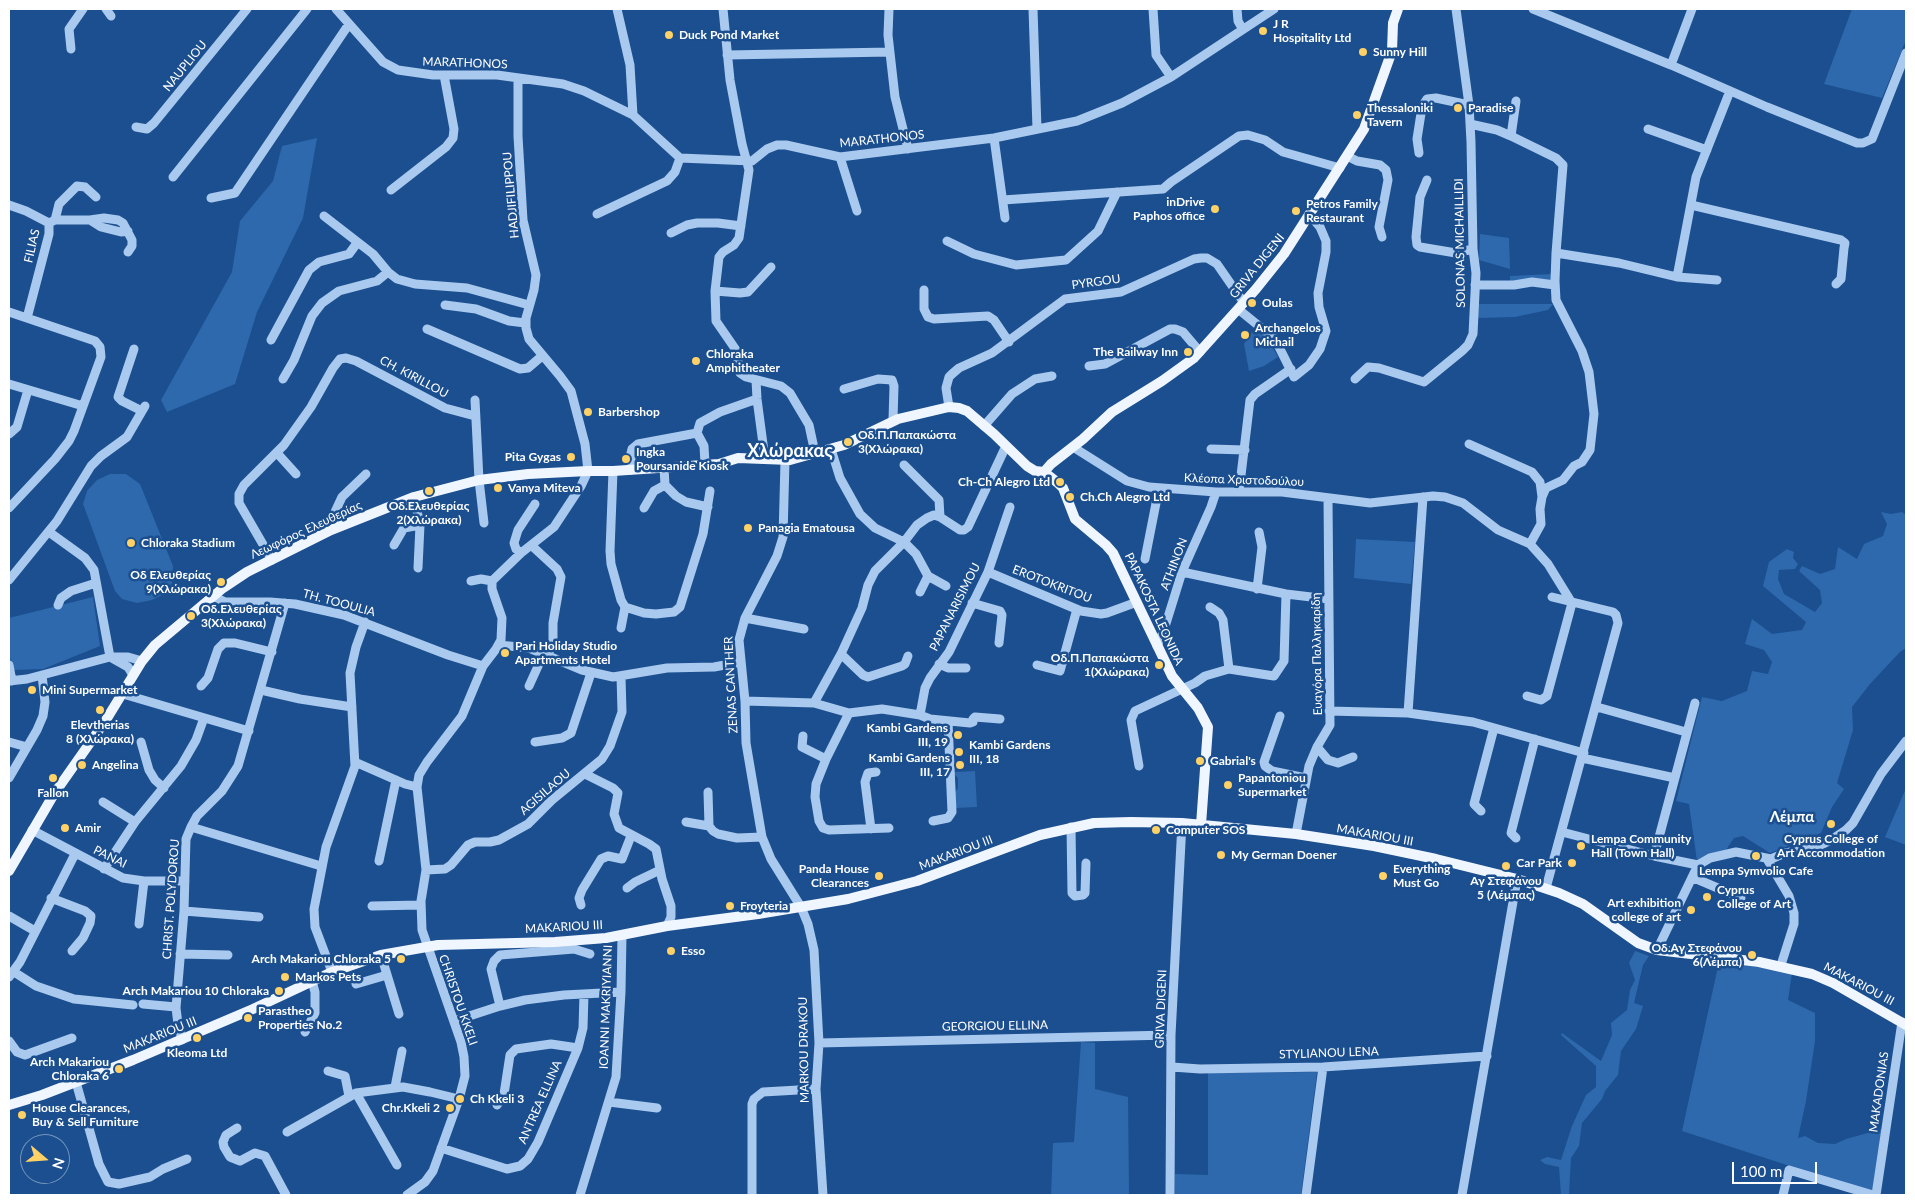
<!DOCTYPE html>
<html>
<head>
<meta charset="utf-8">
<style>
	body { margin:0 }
	#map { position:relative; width:1915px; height:1204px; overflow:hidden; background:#1b4f8f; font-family:Lato,sans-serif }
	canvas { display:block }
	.frame { position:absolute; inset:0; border:10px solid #fff; pointer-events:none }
	.north { position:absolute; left:20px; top:1134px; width:50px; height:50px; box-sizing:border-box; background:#1b4f8f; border:1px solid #7695bc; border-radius:50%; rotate:108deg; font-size:14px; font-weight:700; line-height:20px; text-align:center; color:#fff }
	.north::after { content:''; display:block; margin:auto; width:18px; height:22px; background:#ffd166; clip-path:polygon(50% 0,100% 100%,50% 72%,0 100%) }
	.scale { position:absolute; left:1732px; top:1162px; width:85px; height:22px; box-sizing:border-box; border:2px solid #fff; border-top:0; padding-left:6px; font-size:15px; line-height:18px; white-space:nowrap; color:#fff; -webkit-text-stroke:4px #1b4f8f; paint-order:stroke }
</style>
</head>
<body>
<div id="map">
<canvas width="1915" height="1204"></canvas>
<div class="frame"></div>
<div class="north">N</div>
<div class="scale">100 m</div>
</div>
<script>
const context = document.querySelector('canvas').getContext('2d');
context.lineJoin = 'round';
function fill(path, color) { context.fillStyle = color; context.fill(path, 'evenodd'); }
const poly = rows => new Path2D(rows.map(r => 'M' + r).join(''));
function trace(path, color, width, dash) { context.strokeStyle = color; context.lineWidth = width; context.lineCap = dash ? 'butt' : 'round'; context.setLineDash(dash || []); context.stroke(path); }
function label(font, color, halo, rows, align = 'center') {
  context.font = font + ' Lato,sans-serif'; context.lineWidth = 5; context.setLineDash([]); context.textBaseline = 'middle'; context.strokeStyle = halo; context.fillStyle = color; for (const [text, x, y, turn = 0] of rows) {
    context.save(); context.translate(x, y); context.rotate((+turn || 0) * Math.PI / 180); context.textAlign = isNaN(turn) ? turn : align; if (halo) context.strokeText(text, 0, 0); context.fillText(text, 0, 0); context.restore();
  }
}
const green = poly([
	[1852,9,1906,9,1906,40,1882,98,1824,84],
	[317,138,303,218,257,312,235,384,167,412,161,400,232,272,240,221,273,181,282,146],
	[1480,234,1509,238,1510,269,1479,260],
	[1552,274,1552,281,1510,282,1510,276],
	[1477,304,1553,304,1548,310,1515,317,1477,318],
	[1252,332,1266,336,1278,357,1264,366,1249,371,1244,344],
	[110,474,126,474,140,484,173,566,172,583,164,594,152,600,137,603,122,599,115,591,89,520,83,504,87,491,97,480],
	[1881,512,1891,514,1902,512,1906,515,1906,648,1900,652,1870,684,1852,707,1853,730,1837,783,1844,789,1832,807,1821,833,1770,853,1743,836,1734,838,1726,850,1697,861,1689,804,1676,801,1702,697,1722,701,1747,691,1752,671,1768,674,1772,662,1764,650,1745,644,1752,619,1772,634,1802,630,1806,622,1763,586,1769,562,1787,549,1794,552,1793,558,1798,564,1795,569,1779,570,1778,579,1784,594,1815,612,1822,603,1820,590,1799,571,1802,566,1820,574,1835,569,1838,547,1857,559,1864,544,1883,536,1887,524],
	[1356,539,1415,542,1411,584,1354,578],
	[93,597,100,646,43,669,12,670,9,650,9,618],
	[975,771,977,807,955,808,955,792,958,788,958,778,953,773,954,772],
	[1906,788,1906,845,1885,837],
	[1635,951,1649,956,1643,965,1634,1003,1643,1006,1636,1029,1621,1051,1618,1075,1605,1091,1602,1099,1582,1123,1579,1146,1571,1158,1569,1195,1561,1195,1559,1167,1545,1164,1540,1160,1547,1157,1561,1160,1572,1126,1586,1095,1596,1087,1596,1066,1561,1035,1562,1033,1601,1061,1612,1035,1611,1023,1627,1010,1630,990,1635,980,1629,963],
	[1719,962,1778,970,1792,973,1788,1000,1815,1013,1815,1041,1806,1101,1798,1138,1805,1136,1818,1143,1835,1144,1846,1139,1882,1129,1873,1193,1682,1131],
	[1081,1042,1095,1043,1095,1089,1128,1097,1129,1195,1051,1195,1053,1143,1074,1142],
	[1317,1072,1301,1195,1175,1195,1175,1174,1208,1175,1208,1073]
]);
const minor = poly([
	[106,9,111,16],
	[336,9,383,62,398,70,433,75,497,75,563,84,584,91,633,115,680,158,752,161,767,149,777,145,786,145,840,157,994,138,1077,121,1122,103,1171,77,1274,9],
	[617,9,630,65,633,115],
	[723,9,730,80,742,144,749,170,739,238,734,245,723,252,719,257,715,291,716,321,736,350,740,373,746,377,781,386,790,393,809,425,815,453],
	[889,9,888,35,895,97,908,149],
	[1033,9,1037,129],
	[1153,9,1156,55,1171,77],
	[1237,9,1238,21,1242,28],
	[1533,9,1671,65,1767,107,1857,143,1863,143,1872,139,1906,53],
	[71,49,69,29,83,9],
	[727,55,890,52],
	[1671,65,1692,9],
	[1470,124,1497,130,1511,136,1516,101],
	[136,127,147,129,154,123,247,9],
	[1648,129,1707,150],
	[1511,136,1556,158,1563,165,1556,253],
	[994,138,1005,218],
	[1419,153,1417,139,1422,107,1427,99,1436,98,1469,105],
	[1347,156,1357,161,1380,165,1386,170,1388,180,1379,227,1382,237],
	[840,157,857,211],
	[173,177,307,9],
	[1427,180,1420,197,1416,237,1417,245,1420,247,1456,253,1473,249],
	[391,190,446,147,453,138,454,129,444,75],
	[211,198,235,193,349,24],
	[1003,200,1163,189,1171,182,1239,136,1248,135,1265,140,1283,152,1340,168],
	[9,205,26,211,49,223],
	[1691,205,1841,240,1845,243,1844,248,1841,279,1836,284],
	[597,214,667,181,675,172,680,158],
	[324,216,373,254,388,272,397,279,415,284,467,288,529,305],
	[55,220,59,204,77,186,85,187,96,197],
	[90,220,101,227,121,232,128,231],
	[49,223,55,220,90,220,104,218,118,220,123,223,132,240,132,246,128,252],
	[671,233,687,225,697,223,718,223,741,226],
	[947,241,974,254,1016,265,1066,260,1098,231,1117,192],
	[1677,277,1717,280],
	[1475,285,1514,285,1532,282,1555,285],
	[924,290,924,309,928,317,934,319,988,316,994,320,1009,342],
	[715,291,740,293,748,292,771,267],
	[445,305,476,309,509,321,525,323],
	[1238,309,1275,339,1294,377,1309,365,1320,349,1326,331,1319,307,1318,293,1326,252,1326,241,1320,227,1310,215],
	[9,312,95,341,100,347,101,357,74,431,69,441,55,459,9,508],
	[27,318,49,234,49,223],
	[427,329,520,369,528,368,542,356],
	[271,340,309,270,319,262,349,254,357,243],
	[134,349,118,397,122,401,142,411],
	[1089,366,1105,364,1170,329,1175,329,1183,332,1200,352],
	[283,379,294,360,312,316,322,303,339,291,377,281,388,272],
	[1355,379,1368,367,1379,368,1424,382,1462,351,1468,345,1473,334,1476,273,1473,249,1471,142,1469,105,1456,9],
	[756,380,757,399,765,459],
	[9,384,83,406],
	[844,389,878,379,892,380,894,386,893,420],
	[475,400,479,480,484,523],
	[949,407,946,388,949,377,952,374,959,368,992,353,1065,299,1121,292,1194,259,1201,258,1207,258,1217,264,1244,303],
	[984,426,1012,394,1035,379,1052,376],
	[9,434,17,427,28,390],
	[1469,444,1532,472,1540,482,1542,497],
	[1073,447,1127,481,1149,487,1216,492,1282,492,1370,503,1433,496,1445,497,1463,503,1498,530,1530,544,1548,564,1572,603,1547,696,1541,700,1527,696],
	[831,449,840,478,860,514,875,528,904,542,916,554,928,576,946,586],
	[1211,449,1245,450],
	[277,453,296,474],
	[785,461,783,537,777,556,745,618,739,640,745,701,746,743,762,837,771,859,801,907,808,924,814,950,819,1043,816,1089,823,1195],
	[705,464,704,446,697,433,700,423,720,412,757,399],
	[904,465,939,500,940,517],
	[631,470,631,453,632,449,638,444,697,433],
	[613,471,610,551,611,564,621,600,625,607,621,628],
	[665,485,676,496,686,502,708,507],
	[1239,492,1250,400,1255,394,1291,369],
	[644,508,654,491,665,485,664,467],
	[342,525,335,512,342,497,366,474],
	[49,532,85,558,94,570,110,657],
	[1530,544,1541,524,1540,509,1542,497,1546,488,1563,480,1574,466,1582,462,1590,450,1594,414,1589,372,1582,351,1556,300,1555,281,1556,253,1619,263,1677,277,1696,177,1730,91],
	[394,545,404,528,420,525,414,497],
	[531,545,557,569,561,577,553,623,553,642,548,655],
	[521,553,516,549,514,543,518,530,535,504],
	[1145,559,1159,488],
	[272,560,239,503,239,494,244,485,284,445,311,407,333,368,340,359,346,358,356,361,445,408,475,416],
	[418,568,420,525],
	[988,572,1081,611,1101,614,1107,613,1137,602],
	[1182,572,1286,594,1328,599],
	[9,580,57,521,91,466,101,456,127,437,145,406],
	[471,581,481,579,492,581],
	[1257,589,1262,547,1259,532],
	[920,592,928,576],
	[213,596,225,602,270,602,295,604,344,615,448,655,483,666],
	[972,603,1000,611,1002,615,999,643],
	[58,605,61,598,71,591,96,583],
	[625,607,644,613,656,614,674,612,680,607,703,534,710,491],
	[1210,607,1219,613,1223,620,1229,669],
	[745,618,804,629],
	[499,645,529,648,582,670,613,677,667,668,714,667,741,662],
	[1157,646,1164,630,1182,572,1211,507,1216,492],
	[841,654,863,675,868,677,902,666,905,664,908,656],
	[112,658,128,667,133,675],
	[939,664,948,668,966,668],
	[9,665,12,681],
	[1037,665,1060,671,1077,609],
	[9,681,27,679,110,657,128,657,142,661],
	[201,686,208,678,218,649,224,643,235,643,272,652],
	[529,686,544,653],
	[261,690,300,699,352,707],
	[123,694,249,731],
	[745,701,814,703,849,713,882,709,920,715,930,719,970,723,973,722,973,719,975,717,1000,719],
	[814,703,841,654,862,608,868,585,875,571,904,542,917,525,927,518,934,515,940,517,960,530,964,530,968,527,1006,446],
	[1597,707,1686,732],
	[1329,711,1408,713,1473,722,1584,753],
	[849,713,826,759,816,784,815,797,819,821,823,828,829,830,889,828],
	[1408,713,1423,497],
	[920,715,925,688,930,678,949,652,988,572,1010,507],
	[1280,716,1264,762,1265,766,1272,771,1306,778],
	[803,736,802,747,826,759],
	[9,742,27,747],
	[141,742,149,770,155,780,164,788],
	[535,742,562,738,571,733,591,673],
	[1317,747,1328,760,1338,763,1353,757],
	[1582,758,1675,778],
	[355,762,405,784,417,787],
	[1139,766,1131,720,1135,711,1195,683,1205,676,1229,669,1274,676,1284,661,1286,594],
	[585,774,613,788,618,793,614,814,619,828,649,844,656,849,662,879,671,906,671,917,667,926],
	[9,778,37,730,43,716,45,702,42,675],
	[708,792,709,826,713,831,718,834,737,838,762,837],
	[103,802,135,822],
	[1481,811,1474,804,1494,728],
	[933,821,948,818,952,812,948,722],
	[686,822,709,826],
	[191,827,321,866],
	[1071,827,1072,893,1075,896,1083,895,1085,893,1086,863],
	[871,829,865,782,868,773,876,772],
	[32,830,123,878,144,881,185,881],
	[1562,832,1654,856,1698,865],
	[1296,834,1309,766,1317,747,1330,725,1328,498],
	[1516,838,1511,833,1535,739],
	[1654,856,1695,703],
	[1767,859,1789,896,1794,913,1794,924,1781,965],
	[379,861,396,780],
	[104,869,135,822,181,766,196,740,204,718],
	[426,870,445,869,451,865,468,845,475,842,490,842,499,840,528,824,552,800,602,759,610,746,622,712,621,676],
	[1692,877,1741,898],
	[627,888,635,882,660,870],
	[1546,888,1618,623,1616,615,1613,612,1552,597],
	[51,898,85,911,91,916,90,923,83,938,72,951],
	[581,905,579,898,582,890,601,859,608,856,622,859,631,836],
	[372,906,420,905],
	[184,911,259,917],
	[9,916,35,931],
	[139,924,144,881],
	[1657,950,1698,865,1710,858,1736,852,1771,859,1785,853,1815,848,1831,840,1846,830,1853,823,1881,774,1906,741],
	[180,954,228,955],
	[381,955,399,1014],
	[14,972,36,986,74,999,133,1005],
	[332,972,315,927,314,909,326,847,355,766,350,673,356,647,365,622],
	[9,977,20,962,75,854],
	[356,984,387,975],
	[143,1004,176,1007],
	[500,1006,491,969,494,961,500,955,574,949,590,954],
	[454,1021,500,1006,525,1000,564,995,621,992],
	[305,1032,315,1013,315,992,312,981],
	[182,1040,178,1024,176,1008,184,911,186,839,191,827,197,816,222,791,238,766,285,603],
	[9,1041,17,1052,25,1055,72,1038],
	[819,1043,1171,1035],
	[1172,1067,1200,1069,1323,1067,1487,1056],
	[328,1071,345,1076,349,1096],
	[76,1082,99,1164,108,1182,119,1184,150,1177,163,1169,187,1159],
	[395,1087,402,1051],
	[356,1093,397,1165],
	[609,1102,657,1108],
	[497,1105,504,1094,510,1055,516,1049,551,1044,578,1048],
	[237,1128,226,1135,223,1142,224,1147,230,1157,240,1161,255,1153,265,1156,286,1195],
	[287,1132,356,1093,403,1087,430,1092,459,1099],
	[441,1148,507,1169,520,1166,528,1159,538,1142,578,1048,583,1028,584,994],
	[407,1195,425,1182,433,1171,459,1099,465,1076,464,1057,461,1042,422,930,421,901,426,870,417,787,419,775,427,762,462,716,483,666,496,649,501,640,502,618,492,589,492,581,521,553,554,527,581,486,588,471,585,444,571,391,560,376,529,339,526,328,526,318,534,290,536,275,523,220,518,136,518,78],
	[580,1195,616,1077,621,992,622,935],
	[752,1195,752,1104,754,1099,763,1092,816,1089],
	[1170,1195,1171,1035,1182,823],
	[1306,1195,1323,1067],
	[1462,1195,1517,879],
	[1783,1195,1789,1170,1873,1195],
	[1876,1195,1902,1022]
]);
const major = poly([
	[1044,472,1051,464,1083,439,1112,412,1162,381,1194,358,1256,289,1284,254,1364,129,1392,51,1393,23,1398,9],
	[9,871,54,794,106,720,142,661,155,645,223,588,247,572,331,530,414,497,479,480,528,474,588,471,613,471,719,464,738,458,790,460,844,445,898,419,949,407,959,408,967,411,994,434,1027,466,1035,471,1044,472,1058,483,1063,488,1075,519,1106,545,1113,553,1172,676,1198,708,1208,727,1201,825],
	[9,1105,42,1095,133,1060,253,1009,332,972,381,955,438,945,555,942,606,938,667,926,758,914,848,899,917,881,1040,835,1094,823,1131,822,1182,823,1296,834,1374,846,1436,859,1517,879,1559,893,1583,904,1638,943,1657,950,1759,962,1812,974,1833,983,1906,1025]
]);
const markers = [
	[1263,31,5,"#ffd166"],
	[669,35,5,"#ffd166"],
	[1363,52,5,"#ffd166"],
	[1458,108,5,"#ffd166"],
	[1357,115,5,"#ffd166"],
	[1215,209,5,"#ffd166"],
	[1296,211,5,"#ffd166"],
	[1252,303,5,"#ffd166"],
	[1245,335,5,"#ffd166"],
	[1188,352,5,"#ffd166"],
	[696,361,5,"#ffd166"],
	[588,412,5,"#ffd166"],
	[848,442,5,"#ffd166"],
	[571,457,5,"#ffd166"],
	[626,459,5,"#ffd166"],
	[1060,482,5,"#ffd166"],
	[498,488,5,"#ffd166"],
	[429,491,5,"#ffd166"],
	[1070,497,5,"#ffd166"],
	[748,528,5,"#ffd166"],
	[131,543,5,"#ffd166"],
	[221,582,5,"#ffd166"],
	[191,616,5,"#ffd166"],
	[505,653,5,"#ffd166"],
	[1159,665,5,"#ffd166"],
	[32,690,5,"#ffd166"],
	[100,710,5,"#ffd166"],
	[958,735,5,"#ffd166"],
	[959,752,5,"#ffd166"],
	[1200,761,5,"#ffd166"],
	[82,765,5,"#ffd166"],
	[960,765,5,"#ffd166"],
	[53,778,5,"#ffd166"],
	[1228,785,5,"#ffd166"],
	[1831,824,5,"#ffd166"],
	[65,828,5,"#ffd166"],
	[1156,830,5,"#ffd166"],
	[1581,846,5,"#ffd166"],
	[1221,855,5,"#ffd166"],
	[1756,856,5,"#ffd166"],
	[1572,863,5,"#ffd166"],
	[1506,866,5,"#ffd166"],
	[879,876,5,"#ffd166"],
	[1383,876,5,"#ffd166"],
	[1707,897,5,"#ffd166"],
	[730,906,5,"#ffd166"],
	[1691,910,5,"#ffd166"],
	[671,951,5,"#ffd166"],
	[1752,955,5,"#ffd166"],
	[401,959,5,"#ffd166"],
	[285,977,5,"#ffd166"],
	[279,991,5,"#ffd166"],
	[248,1018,5,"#ffd166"],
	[197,1038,5,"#ffd166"],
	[119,1069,5,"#ffd166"],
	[460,1099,5,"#ffd166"],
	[450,1108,5,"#ffd166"],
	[22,1115,5,"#ffd166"]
];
const poiNames = [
	["J R",1273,24],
	["Hospitality Ltd",1273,38],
	["Duck Pond Market",679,35],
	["Sunny Hill",1373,52],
	["Thessaloniki",1367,108],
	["Tavern",1367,122],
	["Paradise",1468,108],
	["inDrive",1205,202,"right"],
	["Paphos office",1205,216,"right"],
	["Petros Family",1306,204],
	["Restaurant",1306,218],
	["Oulas",1262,303],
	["Archangelos",1255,328],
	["Michail",1255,342],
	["The Railway Inn",1178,352,"right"],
	["Chloraka",706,354],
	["Amphitheater",706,368],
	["Barbershop",598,412],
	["Οδ.Π.Παπακώστα",858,435],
	["3(Χλώρακα)",858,449],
	["Ingka",636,452],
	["Poursanide Kiosk",636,466],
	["Pita Gygas",561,457,"right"],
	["Ch-Ch Alegro Ltd",1050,482,"right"],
	["Vanya Miteva",508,488],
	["Ch.Ch Alegro Ltd",1080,497],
	["Οδ.Ελευθερίας",429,506,"center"],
	["2(Χλώρακα)",429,520,"center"],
	["Panagia Ematousa",758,528],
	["Chloraka Stadium",141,543],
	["Οδ Ελευθερίας",211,575,"right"],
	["9(Χλώρακα)",211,589,"right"],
	["Οδ.Ελευθερίας",201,609],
	["3(Χλώρακα)",201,623],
	["Pari Holiday Studio",515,646],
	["Apartments Hotel",515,660],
	["Οδ.Π.Παπακώστα",1149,658,"right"],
	["1(Χλώρακα)",1149,672,"right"],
	["Mini Supermarket",42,690],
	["Elevtherias",100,725,"center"],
	["8 (Χλώρακα)",100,739,"center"],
	["Kambi Gardens",948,728,"right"],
	["III, 19",948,742,"right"],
	["Kambi Gardens",969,745],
	["III, 18",969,759],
	["Kambi Gardens",950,758,"right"],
	["III, 17",950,772,"right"],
	["Gabrial's",1210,761],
	["Angelina",92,765],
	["Papantoniou",1238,778],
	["Supermarket",1238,792],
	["Fallon",53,793,"center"],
	["Amir",75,828],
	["Computer SOS",1166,830],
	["Lempa Community",1591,839],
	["Hall (Town Hall)",1591,853],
	["Cyprus College of",1831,839,"center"],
	["Art Accommodation",1831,853,"center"],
	["My German Doener",1231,855],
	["Car Park",1562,863,"right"],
	["Panda House",869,869,"right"],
	["Clearances",869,883,"right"],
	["Everything",1393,869],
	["Must Go",1393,883],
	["Lempa Symvolio Cafe",1756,871,"center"],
	["Αγ Στεφάνου",1506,881,"center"],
	["5 (Λέμπας)",1506,895,"center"],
	["Cyprus",1717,890],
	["College of Art",1717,904],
	["Art exhibition",1681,903,"right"],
	["college of art",1681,917,"right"],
	["Froyteria",740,906],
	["Οδ.Αγ Στεφάνου",1742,948,"right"],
	["6(Λέμπα)",1742,962,"right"],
	["Esso",681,951],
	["Arch Makariou Chloraka 5",391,959,"right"],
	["Markos Pets",295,977],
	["Arch Makariou 10 Chloraka",269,991,"right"],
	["Parastheo",258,1011],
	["Properties No.2",258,1025],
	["Kleoma Ltd",197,1053,"center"],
	["Arch Makariou",109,1062,"right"],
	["Chloraka 6",109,1076,"right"],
	["Ch Kkeli 3",470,1099],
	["House Clearances,",32,1108],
	["Buy & Sell Furniture",32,1122],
	["Chr.Kkeli 2",440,1108,"right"]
];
const streetNames = [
	["MARATHONOS",465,63,2],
	["NAUPLIOU",185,66,-51],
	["MARATHONOS",882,139,-6],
	["HADJIFILIPPOU",511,195,-95],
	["SOLONAS MICHAILLIDI",1460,243,-91],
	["FILIAS",32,246,-77],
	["GRIVA DIGENI",1257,266,-51],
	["PYRGOU",1096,282,-8],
	["CH. KIRILLOU",414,377,28],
	["Κλέοπα Χριστοδούλου",1244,480,2],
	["Λεωφόρος Ελευθερίας",306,530,-25],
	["ATHINON",1174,564,-69],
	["EROTOKRITOU",1052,584,21],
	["TH. TOOULIA",339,603,15],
	["PAPANARISIMOU",955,607,-63],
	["PAPAKOSTA LEONIDA",1154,609,65],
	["Ευαγόρα Παλληκαρίδη",1317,654,-91],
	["ZENAS CANTHER",731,685,-93],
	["AGISILAOU",545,792,-41],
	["MAKARIOU III",1375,835,10],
	["MAKARIOU III",956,853,-21],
	["PANAI",110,857,26],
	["CHRIST. POLYDOROU",171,899,-86],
	["MAKARIOU III",564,927,-3],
	["MAKARIOU III",1859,984,28],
	["CHRISTOU KKELI",458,1000,71],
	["IOANNI MAKRIYIANNI",606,1007,-88],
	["GRIVA DIGENI",1161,1009,-88],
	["GEORGIOU ELLINA",995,1026,-1],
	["MAKARIOU III",160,1035,-22],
	["MARKOU DRAKOU",804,1050,-91],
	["STYLIANOU LENA",1329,1053,-2],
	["MAKADONIAS",1879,1092,-82],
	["ANTREA ELLINA",540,1102,-66]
];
const quarterNames = [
	["Λέμπα",1792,817]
];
const districtNames = [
	["Χλώρακας",790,451]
];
fill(green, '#2e69ad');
trace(minor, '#a9c9ee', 9);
trace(major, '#f0f6ff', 10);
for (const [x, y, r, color] of markers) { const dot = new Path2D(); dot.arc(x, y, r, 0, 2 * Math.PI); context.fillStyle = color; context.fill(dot); trace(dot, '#1b4f8f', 2); }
label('bold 12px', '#fff', '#1b4f8f', poiNames, 'left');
label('12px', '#fff', '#1b4f8f', streetNames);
label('bold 15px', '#fff', '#1b4f8f', quarterNames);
label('bold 18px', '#fff', '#1b4f8f', districtNames);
</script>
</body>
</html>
